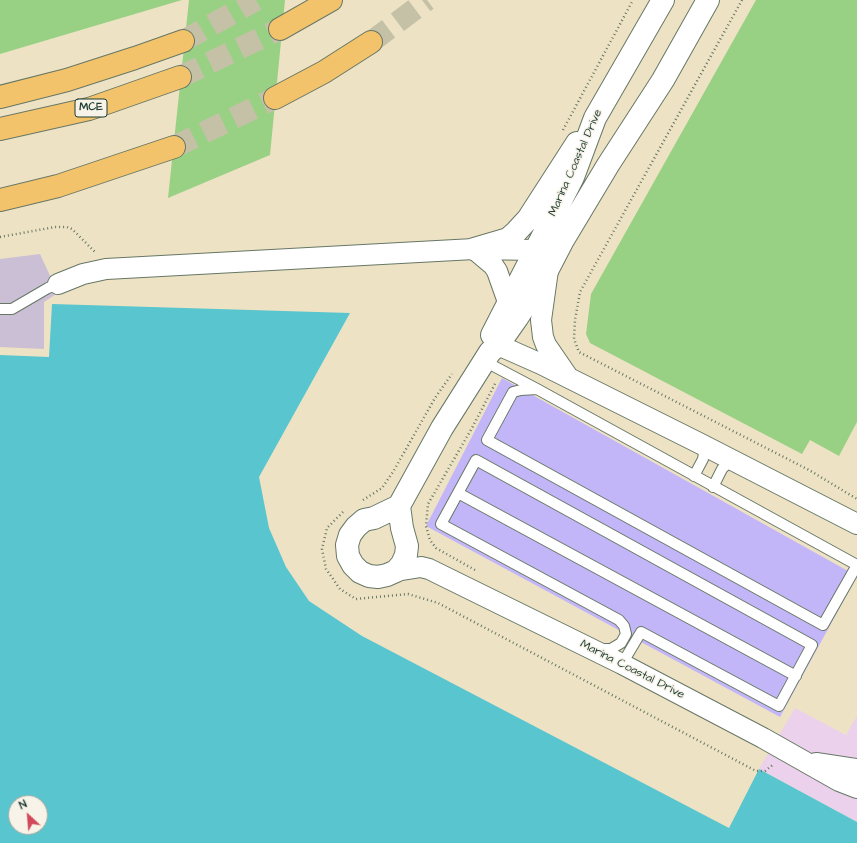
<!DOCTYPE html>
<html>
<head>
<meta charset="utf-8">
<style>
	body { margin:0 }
	#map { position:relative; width:857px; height:843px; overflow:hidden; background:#eee2c4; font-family:"Architects Daughter",sans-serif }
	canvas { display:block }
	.north { position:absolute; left:8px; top:795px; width:40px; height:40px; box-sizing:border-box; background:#f7f3e8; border:1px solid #a1aaa0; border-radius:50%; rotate:334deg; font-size:11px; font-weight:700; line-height:16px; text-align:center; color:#1f3d34 }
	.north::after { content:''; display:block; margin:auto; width:14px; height:18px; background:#d1495b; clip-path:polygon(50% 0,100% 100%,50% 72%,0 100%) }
</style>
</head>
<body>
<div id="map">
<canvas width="857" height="843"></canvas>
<div class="north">N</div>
</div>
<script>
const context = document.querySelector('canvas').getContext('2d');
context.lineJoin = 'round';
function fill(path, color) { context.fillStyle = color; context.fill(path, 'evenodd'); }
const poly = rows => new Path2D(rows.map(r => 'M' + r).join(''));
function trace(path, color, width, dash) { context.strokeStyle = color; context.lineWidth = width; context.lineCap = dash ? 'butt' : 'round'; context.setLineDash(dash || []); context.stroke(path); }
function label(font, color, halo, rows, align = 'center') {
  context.font = font + ' "Architects Daughter",sans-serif'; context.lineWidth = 3; context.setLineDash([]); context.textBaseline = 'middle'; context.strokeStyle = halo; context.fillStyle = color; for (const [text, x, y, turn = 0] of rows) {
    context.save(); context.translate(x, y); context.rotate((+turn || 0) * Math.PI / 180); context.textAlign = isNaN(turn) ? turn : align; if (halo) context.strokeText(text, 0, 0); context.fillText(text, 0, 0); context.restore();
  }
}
const built = poly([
	[795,708,846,735,857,716,857,822,759,769]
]);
const industrial = poly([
	[40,254,58,293,44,302,44,349,0,347,0,259]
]);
const green = poly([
	[0,0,182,0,0,54],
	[189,0,285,0,270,155,168,198],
	[756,0,857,0,857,422,839,456,810,440,802,454,590,343,586,334,591,294]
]);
const water = poly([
	[52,304,350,313,259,477,269,528,286,567,309,601,362,636,729,828,759,769,857,822,857,843,0,843,0,355,49,357],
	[16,803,40,803,40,827,16,827]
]);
const building = poly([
	[502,378,857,576,780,717,426,526]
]);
const motorwayTunnel = poly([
	[183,41,256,0],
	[371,42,427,0],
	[180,77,280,29],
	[174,147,275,98]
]);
const path = poly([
	[742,0,580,292,575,320,574,339,579,352,809,470,857,499],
	[563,130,633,0],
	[0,237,55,227,67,227,72,229,95,252],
	[363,500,382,488,393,472,435,398,452,374],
	[343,512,327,528,322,549,326,569,340,589,356,599,408,594,438,603,756,771,765,771,774,764],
	[475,570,436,548,430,540,426,526,428,504,472,428,496,382]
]);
const service = poly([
	[0,309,12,309,48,288,58,284],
	[484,361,537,389,857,565,823,625,487,440,513,392,521,390,537,389],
	[694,476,703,459,704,453,701,444],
	[713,487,722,469,726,465,734,460],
	[458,493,796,676],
	[599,649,611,649,621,643,626,634,624,626,619,620,441,524,476,460,812,645,779,706,641,632,622,664]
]);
const minor = poly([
	[474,249,493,265,497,271,508,302],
	[548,270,541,320,543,337,546,345,568,377],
	[58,284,83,274,106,269,474,249,536,250,550,245],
	[498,345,541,364,701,444,857,524],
	[396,571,421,567,429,569,622,664,763,738,839,781,857,788],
	[816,763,857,769]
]);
const tertiary = poly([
	[474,249,508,239,516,232,528,219,577,143],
	[492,335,573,177,595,118,663,0],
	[399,506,374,518,364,520,356,527,350,535,347,545,348,556,353,565,360,572,369,576,378,577,387,575,396,571,402,564,406,555,407,546,402,528,399,506,442,428,490,352,498,345,517,318,548,269,563,240,608,165,663,80,708,0]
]);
const motorway = poly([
	[280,29,331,0],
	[0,97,67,80,135,58,183,41],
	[275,98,324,72,371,42],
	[0,129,89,109,180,77],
	[0,200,58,186,174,147]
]);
const shields = [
	[91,108,32]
];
const shieldNames = [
	["MCE",91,108]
];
const streetNames = [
	["Marina Coastal Drive",576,163,-66],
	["Marina Coastal Drive",632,670,27]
];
fill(built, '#ebd1eb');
fill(industrial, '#cbbfd5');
fill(green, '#98d184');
fill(water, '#58c5cf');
fill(building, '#c3b6f8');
trace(motorwayTunnel, '#c5c1a7', 22, [22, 11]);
trace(service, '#677766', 12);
trace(minor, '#677766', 22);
trace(tertiary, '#677766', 24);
trace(motorway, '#677766', 24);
trace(path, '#677766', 2.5, [1, 3]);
trace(service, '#fff', 10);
trace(minor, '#fff', 20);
trace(tertiary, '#fff', 22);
trace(motorway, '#f2c36a', 22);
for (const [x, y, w] of shields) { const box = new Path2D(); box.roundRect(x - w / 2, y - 9, w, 18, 3); context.fillStyle = '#f7f3e8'; context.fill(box); trace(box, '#1f3d34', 1); }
label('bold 11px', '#1f3d34', null, shieldNames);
label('12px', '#1f3d34', '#f7f3e8', streetNames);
</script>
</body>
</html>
